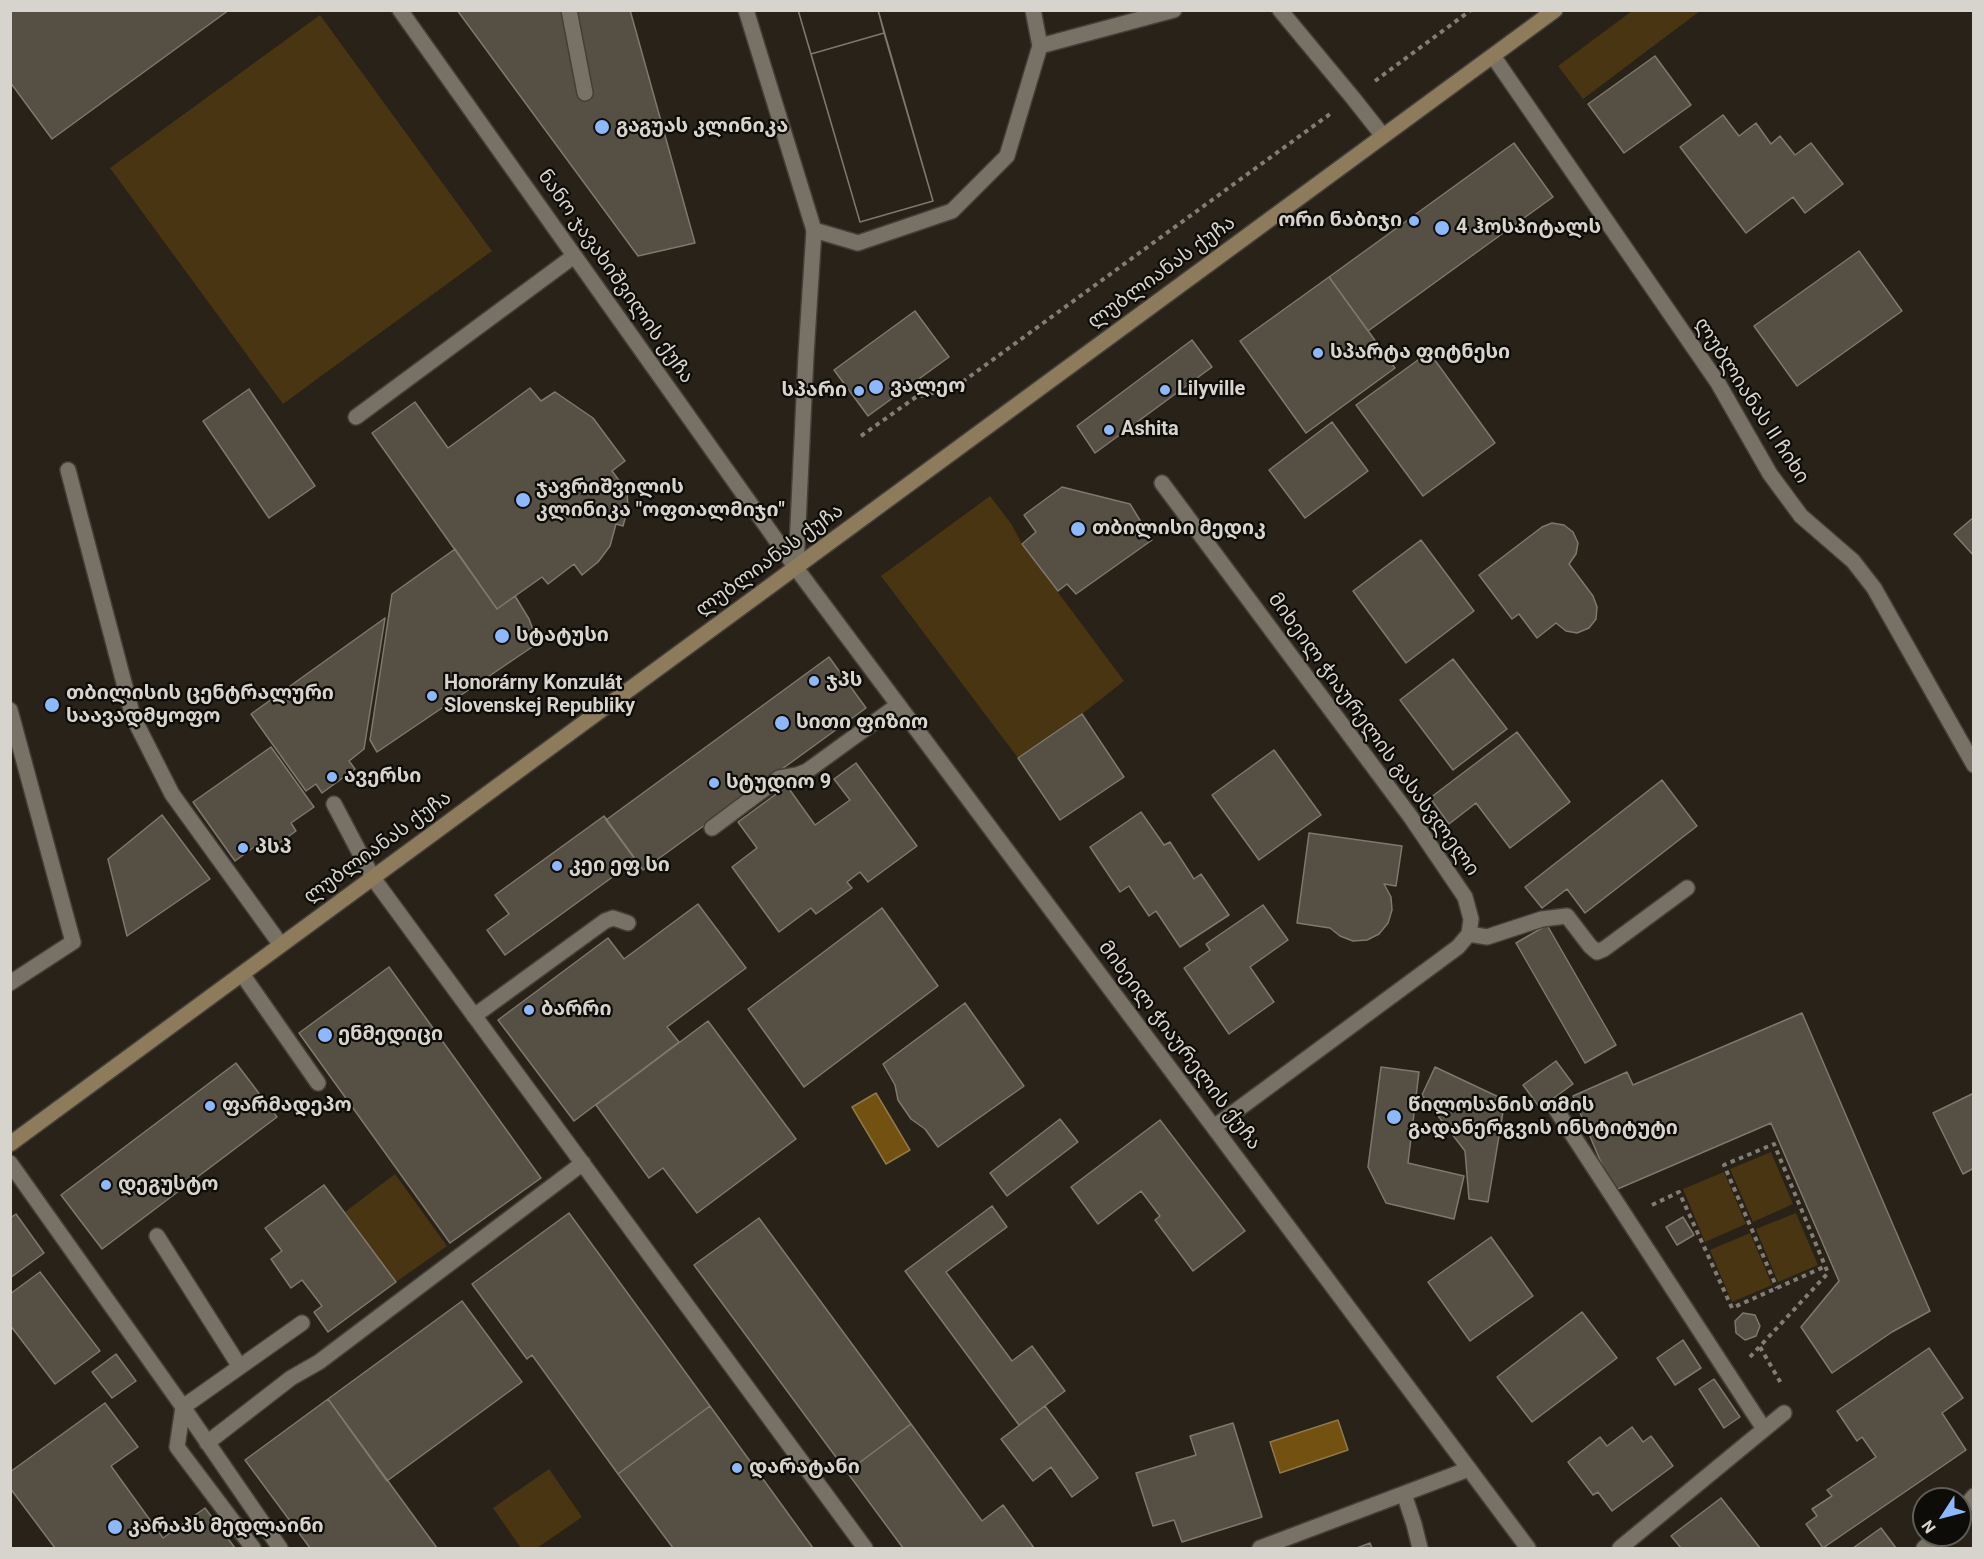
<!DOCTYPE html>
<html>
<head>
<meta charset="utf-8">
<style>
	body { margin:0 }
	#map { position:relative; width:1984px; height:1559px; overflow:hidden; background:#282218; font-family:Roboto,sans-serif }
	canvas { display:block }
	.frame { position:absolute; inset:0; border:12px solid #d7d3cd; pointer-events:none }
	.north { position:absolute; left:1912px; top:1487px; width:60px; height:60px; box-sizing:border-box; background:#0e0c08; border:2px solid #5e5c57; border-radius:50%; rotate:234deg; font-size:16px; font-weight:700; line-height:24px; text-align:center; color:#d7d3cd }
	.north::after { content:''; display:block; margin:auto; width:21px; height:27px; background:#8db9fc; clip-path:polygon(50% 0,100% 100%,50% 72%,0 100%) }
</style>
</head>
<body>
<div id="map">
<canvas width="1984" height="1559"></canvas>
<div class="frame"></div>
<div class="north">N</div>
</div>
<script>
const context = document.querySelector('canvas').getContext('2d');
context.lineJoin = 'round';
function fill(path, color) { context.fillStyle = color; context.fill(path, 'evenodd'); }
const poly = rows => new Path2D(rows.map(r => 'M' + r).join(''));
function trace(path, color, width, dash) { context.strokeStyle = color; context.lineWidth = width; context.lineCap = dash ? 'butt' : 'round'; context.setLineDash(dash || []); context.stroke(path); }
function label(font, color, halo, rows, align = 'center') {
  context.font = font + ' Roboto,"Noto Sans Georgian",sans-serif'; context.lineWidth = 4.5; context.setLineDash([]); context.textBaseline = 'middle'; context.strokeStyle = halo; context.fillStyle = color; for (const [text, x, y, turn = 0] of rows) {
    context.save(); context.translate(x, y); context.rotate((+turn || 0) * Math.PI / 180); context.textAlign = isNaN(turn) ? turn : align; if (halo) context.strokeText(text, 0, 0); context.fillText(text, 0, 0); context.restore();
  }
}
const green = poly([
	[1632,11,1700,11,1583,99,1558,66],
	[320,15,492,251,283,404,110,168],
	[990,496,1012,525,1022,544,1124,681,1082,714,1018,758,881,576],
	[1771,1152,1793,1204,1753,1222,1730,1169],
	[1724,1172,1746,1224,1705,1242,1683,1189],
	[395,1174,447,1246,396,1282,345,1212],
	[1796,1213,1818,1265,1778,1282,1756,1229],
	[1750,1233,1772,1285,1732,1302,1710,1250],
	[549,1469,582,1517,537,1548,521,1548,493,1508]
]);
const water = poly([
	[876,1093,910,1150,886,1164,852,1107,876,1093],
	[1338,1420,1348,1450,1280,1473,1270,1442,1338,1420]
]);
const building = poly([
	[10,10,229,10,52,139,10,82,10,10],
	[457,10,630,10,695,243,638,256,457,10],
	[798,10,878,10,933,201,860,222,798,10],
	[798,10,878,10,884,33,811,54,798,10],
	[884,33,933,201,860,222,811,54,884,33],
	[1655,56,1691,105,1624,153,1588,104,1655,56],
	[1723,115,1739,136,1756,123,1771,144,1780,136,1795,155,1811,143,1843,184,1805,213,1793,197,1746,233,1680,147,1723,115],
	[1514,143,1553,197,1368,331,1329,277,1514,143],
	[1859,251,1902,311,1797,386,1754,326,1859,251],
	[1329,277,1395,368,1306,433,1240,341,1329,277],
	[915,311,949,357,868,416,834,370,915,311],
	[1192,340,1212,367,1095,453,1077,426,1192,340],
	[1429,352,1495,443,1423,496,1356,405,1429,352],
	[530,388,541,401,555,392,593,418,625,461,612,471,627,491,628,508,623,526,616,524,610,546,598,562,582,575,574,564,548,584,542,577,497,609,372,433,415,402,448,448,530,388],
	[249,389,315,486,269,518,203,421,249,389],
	[1332,422,1368,471,1305,518,1269,470,1332,422],
	[1062,487,1130,504,1152,540,1076,594,1067,584,1058,591,1022,544,1036,532,1024,515,1062,487],
	[1974,517,1974,556,1954,534,1974,517],
	[1552,523,1564,525,1573,532,1578,543,1576,554,1569,564,1593,596,1597,607,1596,619,1589,628,1577,633,1566,631,1556,623,1537,638,1519,614,1512,619,1479,575,1542,527,1552,523],
	[1421,540,1474,611,1406,663,1353,591,1421,540],
	[455,549,497,609,515,596,529,619,538,643,377,752,370,740,392,594,455,549],
	[385,618,364,749,349,761,355,769,322,793,316,784,306,791,251,714,385,618],
	[829,657,866,708,643,870,606,820,829,657],
	[1453,659,1507,729,1453,770,1400,700,1453,659],
	[1082,714,1124,777,1060,820,1018,758,1082,714],
	[1517,732,1570,802,1510,848,1476,803,1449,824,1430,798,1517,732],
	[271,747,314,807,291,823,296,831,268,851,261,842,235,861,193,802,271,747],
	[1274,750,1321,815,1259,860,1212,795,1274,750],
	[856,763,917,846,868,882,860,872,847,882,852,888,816,914,811,908,779,932,732,867,757,848,738,822,787,786,815,825,850,800,834,779,856,763],
	[1662,780,1697,826,1585,913,1567,889,1542,908,1525,887,1662,780],
	[1141,812,1164,845,1170,842,1194,879,1201,874,1229,915,1180,947,1156,911,1149,916,1129,886,1120,892,1090,847,1141,812],
	[162,815,210,879,127,936,108,859,162,815],
	[604,816,636,860,505,955,487,930,509,914,495,895,604,816],
	[1309,833,1402,846,1396,886,1384,884,1391,897,1392,910,1388,923,1379,934,1367,940,1353,941,1340,936,1330,928,1297,923,1309,833],
	[698,904,746,968,667,1027,679,1042,574,1121,498,1020,608,938,624,959,698,904],
	[1263,905,1288,940,1250,967,1274,1002,1229,1034,1184,968,1210,950,1206,944,1263,905],
	[882,908,938,986,804,1087,748,1009,882,908],
	[1547,925,1616,1045,1585,1063,1516,943,1547,925],
	[389,967,541,1178,450,1243,299,1033,389,967],
	[965,1003,1024,1086,938,1147,925,1129,911,1119,898,1100,895,1085,883,1064,965,1003],
	[1802,1013,1930,1311,1892,1332,1832,1373,1801,1327,1839,1281,1771,1123,1613,1191,1573,1096,1627,1072,1633,1085,1802,1013],
	[708,1021,796,1139,697,1213,663,1168,649,1178,596,1105,708,1021],
	[1556,1061,1573,1084,1540,1108,1523,1085,1556,1061],
	[236,1063,277,1117,102,1249,61,1195,236,1063],
	[1381,1067,1419,1072,1408,1163,1464,1176,1454,1219,1386,1203,1368,1167,1381,1067],
	[1435,1067,1505,1100,1488,1202,1469,1199,1465,1151,1422,1095,1435,1067],
	[1974,1093,1974,1168,1963,1174,1933,1113,1974,1093],
	[1060,1119,1078,1142,1007,1196,990,1173,1060,1119],
	[1160,1120,1245,1231,1193,1271,1155,1220,1160,1216,1141,1191,1098,1224,1071,1187,1160,1120],
	[324,1185,396,1282,328,1332,314,1312,322,1306,302,1280,291,1288,271,1259,282,1251,265,1228,324,1185],
	[992,1206,1007,1227,946,1272,1012,1361,1032,1346,1065,1391,1019,1425,905,1271,992,1206],
	[569,1213,710,1406,618,1474,532,1355,527,1359,472,1284,569,1213],
	[16,1214,44,1253,10,1278,10,1218,16,1214],
	[1683,1217,1694,1235,1677,1245,1666,1227,1683,1217],
	[759,1218,911,1424,847,1472,694,1265,759,1218],
	[1491,1237,1533,1296,1470,1341,1428,1282,1491,1237],
	[40,1272,100,1351,55,1384,10,1325,10,1294,40,1272],
	[462,1301,522,1382,387,1481,328,1399,462,1301],
	[1582,1312,1617,1358,1532,1422,1497,1377,1582,1312],
	[1743,1313,1755,1315,1760,1326,1756,1336,1745,1340,1736,1333,1735,1321,1743,1313],
	[1683,1340,1701,1368,1675,1385,1657,1358,1683,1340],
	[1929,1348,1963,1398,1942,1413,1966,1450,1823,1548,1806,1524,1817,1516,1812,1509,1832,1496,1827,1490,1876,1457,1862,1437,1857,1441,1837,1411,1929,1348],
	[116,1354,136,1381,112,1398,92,1372,116,1354],
	[1714,1379,1740,1417,1724,1428,1699,1389,1714,1379],
	[328,1399,437,1548,310,1548,245,1460,328,1399],
	[105,1403,138,1447,111,1466,163,1538,205,1508,235,1548,55,1548,10,1488,10,1472,105,1403],
	[710,1406,813,1548,673,1548,618,1474,710,1406],
	[1045,1406,1098,1478,1072,1497,1051,1467,1033,1481,1001,1439,1045,1406],
	[1233,1423,1262,1517,1182,1542,1174,1520,1153,1526,1136,1473,1196,1455,1190,1436,1233,1423],
	[911,1424,982,1521,1003,1505,1034,1548,903,1548,847,1472,911,1424],
	[1632,1427,1643,1442,1651,1436,1673,1466,1612,1511,1598,1492,1593,1495,1568,1462,1600,1437,1607,1446,1632,1427],
	[1721,1498,1760,1548,1681,1548,1671,1536,1721,1498],
	[1881,1528,1896,1548,1853,1548,1881,1528],
	[1370,1543,1372,1548,1357,1548,1370,1543]
]);
const path = poly([
	[1375,81,1471,10],
	[861,436,916,397,954,388,1330,114],
	[1652,1205,1679,1192,1732,1308,1826,1266],
	[1760,1347,1782,1385],
	[1750,1357,1828,1273,1774,1144,1724,1165,1777,1288]
]);
const lane = poly([
	[569,10,585,93],
	[746,10,814,230,858,243,952,211,1007,156,1040,46,1033,10],
	[1280,10,1353,98,1383,136],
	[1040,46,1174,10],
	[356,417,574,256],
	[68,470,133,717,172,794,281,945],
	[10,710,73,942,10,983],
	[334,804,373,878,865,1548],
	[712,828,779,778,797,775,807,771,898,705],
	[1469,934,1487,937,1542,919,1567,916,1590,946,1597,952,1604,949,1687,888],
	[242,974,318,1083],
	[474,1016,605,921,613,918,628,923],
	[1557,1111,1764,1429],
	[10,1163,183,1407,280,1548],
	[157,1236,240,1367],
	[207,1443,291,1378,319,1362,583,1163],
	[1404,1494,1414,1524,1420,1548],
	[253,1548,177,1447,183,1407,302,1323],
	[1260,1548,1469,1469],
	[1620,1548,1784,1413]
]);
const street = poly([
	[400,10,796,568,1528,1548],
	[1493,56,1718,383,1770,474,1801,516,1853,561,1874,588,1974,765],
	[1162,483,1410,816,1465,897,1471,919,1469,934,1458,947,1214,1127],
	[796,568,806,355,814,230],
	[1960,1513,1974,1496],
	[1924,1548,1939,1535]
]);
const secondary = poly([
	[10,1144,1555,10]
]);
const markers = [
	[602,127,8,"#8db9fc"],
	[1414,221,6,"#8db9fc"],
	[1442,228,8,"#8db9fc"],
	[1318,353,6,"#8db9fc"],
	[876,387,8,"#8db9fc"],
	[1165,390,6,"#8db9fc"],
	[859,391,6,"#8db9fc"],
	[1109,430,6,"#8db9fc"],
	[523,500,8,"#8db9fc"],
	[1078,529,8,"#8db9fc"],
	[502,636,8,"#8db9fc"],
	[814,681,6,"#8db9fc"],
	[432,696,6,"#8db9fc"],
	[52,705,8,"#8db9fc"],
	[782,723,8,"#8db9fc"],
	[332,777,6,"#8db9fc"],
	[714,783,6,"#8db9fc"],
	[243,848,6,"#8db9fc"],
	[557,866,6,"#8db9fc"],
	[529,1010,6,"#8db9fc"],
	[325,1035,8,"#8db9fc"],
	[210,1106,6,"#8db9fc"],
	[1394,1117,8,"#8db9fc"],
	[106,1185,6,"#8db9fc"],
	[737,1468,6,"#8db9fc"],
	[115,1527,8,"#8db9fc"]
];
const poiNames = [
	["გაგუას კლინიკა",616,127],
	["ორი ნაბიჯი",1402,221,"right"],
	["4 ჰოსპიტალს",1456,228],
	["სპარტა ფიტნესი",1330,353],
	["ვალეო",890,387],
	["Lilyville",1177,390],
	["სპარი",847,391,"right"],
	["Ashita",1121,430],
	["ჯავრიშვილის",536,488],
	["კლინიკა \"ოფთალმიჯი\"",536,511],
	["თბილისი მედიკ",1092,529],
	["სტატუსი",516,636],
	["ჯპს",826,681],
	["Honorárny Konzulát",444,684],
	["Slovenskej Republiky",444,707],
	["თბილისის ცენტრალური",66,694],
	["საავადმყოფო",66,717],
	["სითი ფიზიო",796,723],
	["ავერსი",344,777],
	["სტუდიო 9",726,783],
	["პსპ",255,848],
	["კეი ეფ სი",569,866],
	["ბარრი",541,1010],
	["ენმედიცი",338,1035],
	["ფარმადეპო",222,1106],
	["წილოსანის თმის",1408,1106],
	["გადანერგვის ინსტიტუტი",1408,1129],
	["დეგუსტო",118,1185],
	["დარატანი",749,1468],
	["კარაპს მედლაინი",128,1527]
];
const streetNames = [
	["ლუბლიანას ქუჩა",1162,273,-36],
	["ნანო ჯავახიშვილის ქუჩა",615,277,55],
	["ლუბლიანას II ჩიხი",1751,401,57],
	["ლუბლიანას ქუჩა",770,561,-36],
	["მიხეილ ჭიაურელის გასასვლელი",1373,735,54],
	["ლუბლიანას ქუჩა",378,848,-36],
	["მიხეილ ჭიაურელის ქუჩა",1179,1046,53]
];
fill(green, '#493512');
fill(water, '#735111');
trace(water, '#917849', 1.5);
fill(building, '#554f44');
trace(building, '#7f786d', 1.5);
trace(lane, '#443f38', 18);
trace(street, '#443f38', 18);
trace(secondary, '#443f38', 18);
trace(path, '#827d75', 4, [4.5, 4.5]);
trace(lane, '#787166', 15);
trace(street, '#787166', 15);
trace(secondary, '#8d7b5c', 15);
for (const [x, y, r, color] of markers) { const dot = new Path2D(); dot.arc(x, y, r, 0, 2 * Math.PI); context.fillStyle = color; context.fill(dot); trace(dot, '#0e0c08', 2); }
label('bold 20px', '#d7d3cd', '#0e0c08', poiNames, 'left');
label('20px', '#d7d3cd', '#0e0c08', streetNames);
</script>
</body>
</html>
